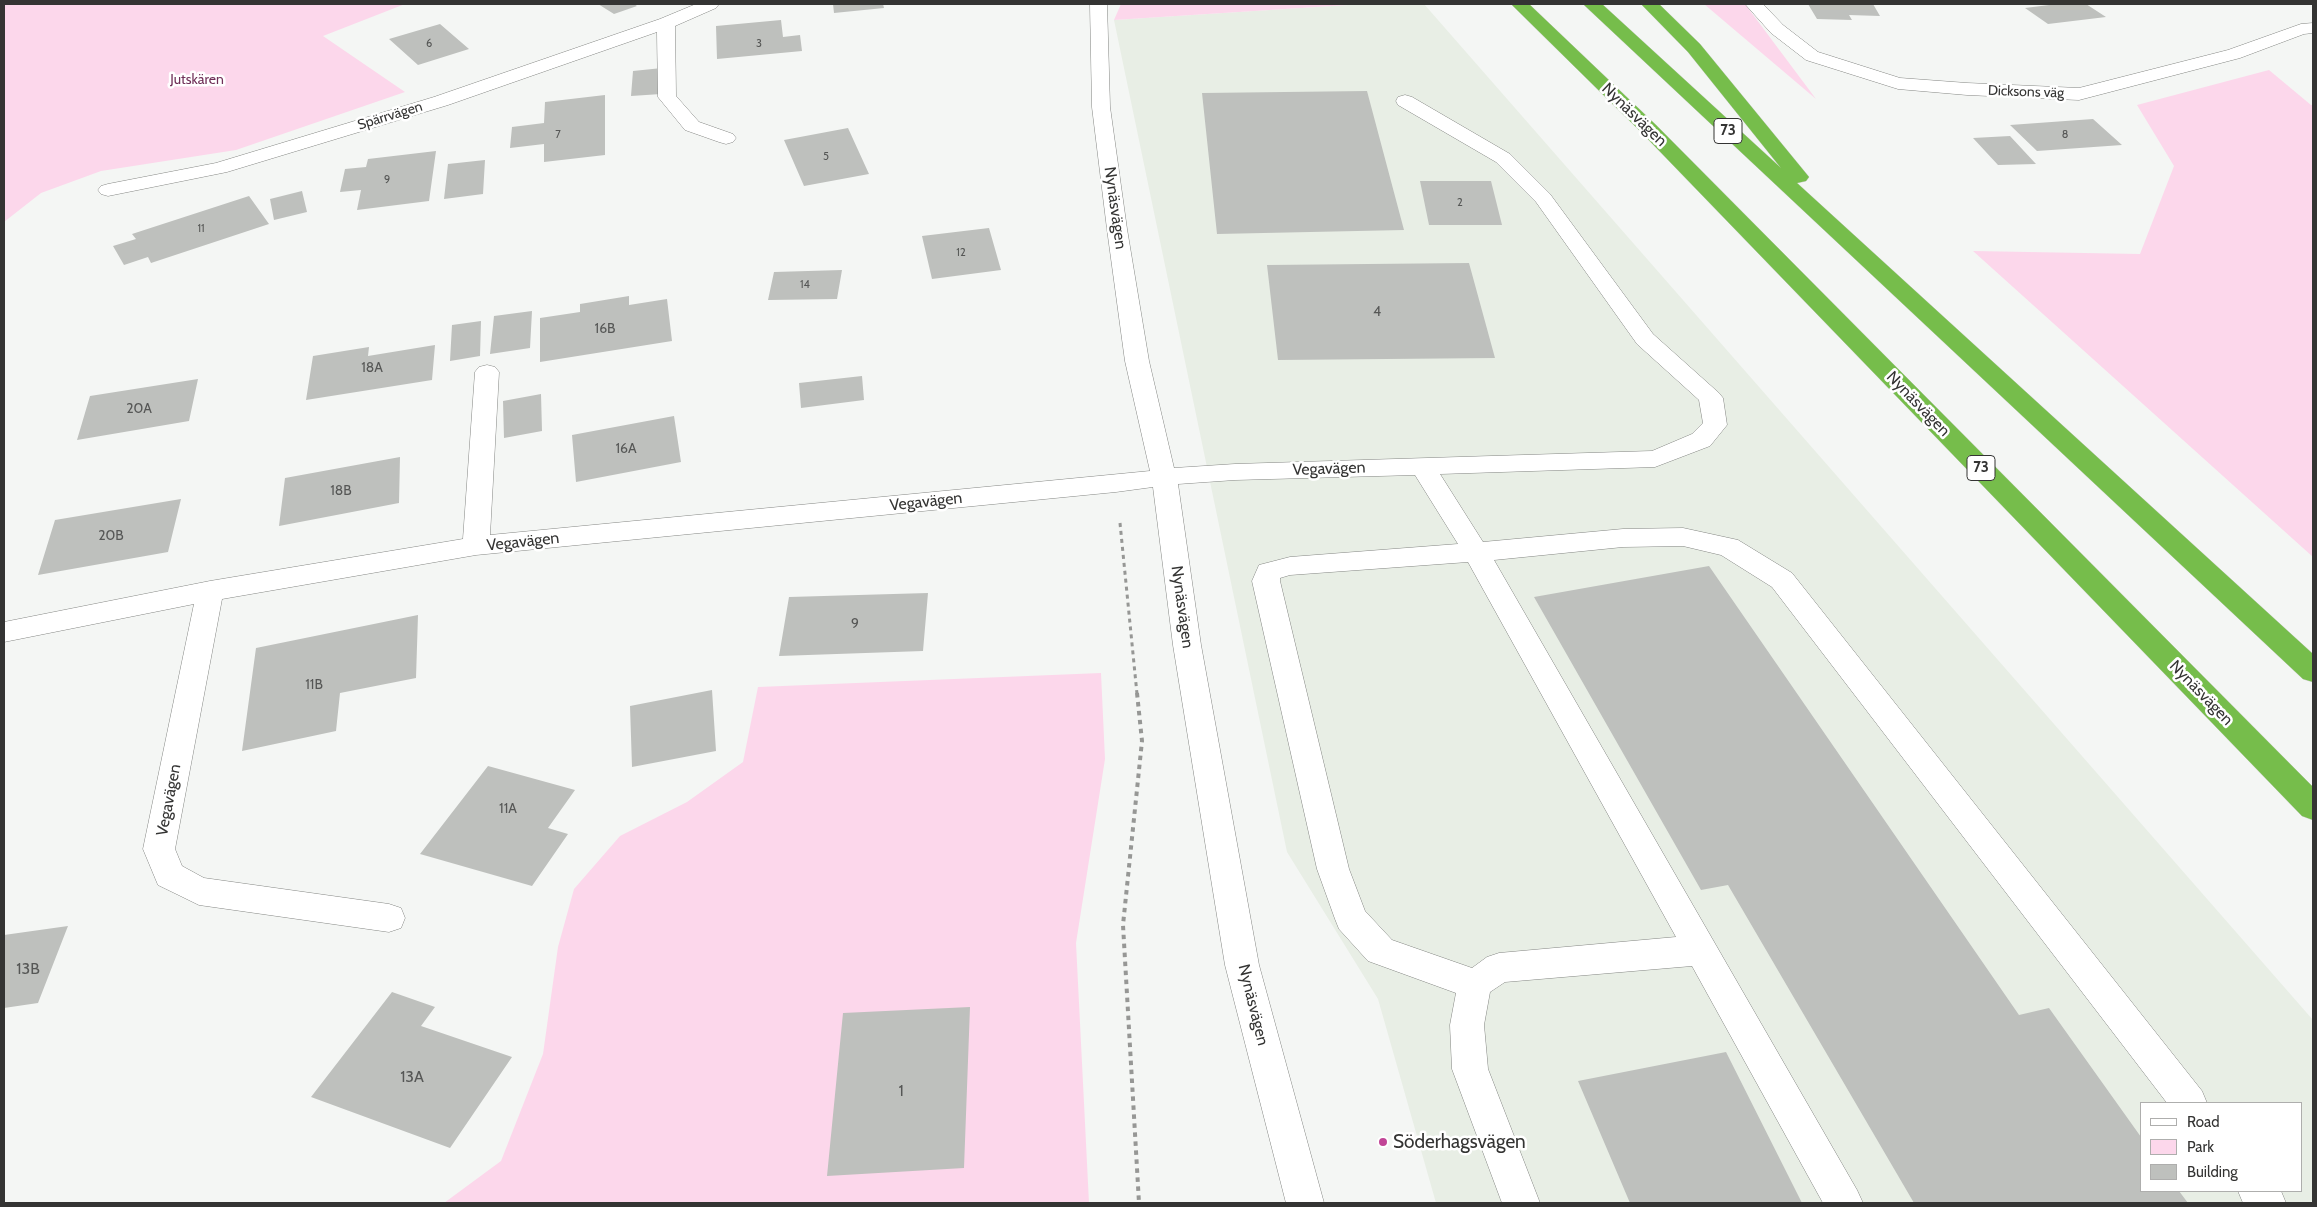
<!DOCTYPE html>
<html>
<head>
<meta charset="utf-8">
<style>
	body { margin:0 }
	#map { position:relative; width:2317px; height:1207px; overflow:hidden; background:#f4f6f4; font-family:Cabin,sans-serif }
	canvas { display:block }
	.frame { position:absolute; inset:0; border:5px solid #343433; pointer-events:none }
	.legend { position:absolute; left:2140px; top:1102px; width:162px; height:90px; box-sizing:border-box; background:#fff; border:1px solid #aeaead; margin:0; padding:6px 9px; list-style:none; font-size:15px; color:#343433 }
	.legend li { display:flex; align-items:center; gap:10px; height:25px }
	.legend b { width:25px; border:1px solid #aeaead }
</style>
</head>
<body>
<div id="map">
<canvas width="2317" height="1207"></canvas>
<div class="frame"></div>
<ul class="legend">
<li><b style="height:6px;background:#fff"></b>Road</li>
<li><b style="height:14px;background:#fcd7eb"></b>Park</li>
<li><b style="height:14px;background:#bec0bd"></b>Building</li>
</ul>
</div>
<script>
const context = document.querySelector('canvas').getContext('2d');
context.lineJoin = 'round';
function fill(path, color) { context.fillStyle = color; context.fill(path, 'evenodd'); }
const poly = rows => new Path2D(rows.map(r => 'M' + r).join(''));
function trace(path, color, width, dash) { context.strokeStyle = color; context.lineWidth = width; context.lineCap = dash ? 'butt' : 'round'; context.setLineDash(dash || []); context.stroke(path); }
function label(font, color, halo, rows, align = 'center') {
  context.font = font + ' Cabin,sans-serif'; context.lineWidth = 5; context.setLineDash([]); context.textBaseline = 'middle'; context.strokeStyle = halo; context.fillStyle = color; for (const [text, x, y, turn = 0] of rows) {
    context.save(); context.translate(x, y); context.rotate((+turn || 0) * Math.PI / 180); context.textAlign = isNaN(turn) ? turn : align; if (halo) context.strokeText(text, 0, 0); context.fillText(text, 0, 0); context.restore();
  }
}
const built = poly([
	[1363,4,1424,4,2313,1020,2313,1203,1436,1203,1378,999,1287,852,1114,20],
	[2141,1103,2301,1103,2301,1191,2141,1191]
]);
const green = poly([
	[4,4,405,4,323,36,405,92,236,150,101,171,41,193,4,222],
	[1121,4,1363,4,1114,20],
	[1704,4,1745,4,1816,99],
	[2269,70,2311,105,2313,105,2313,557,1973,251,2140,254,2174,166,2137,105],
	[1101,673,1105,759,1076,943,1089,1203,444,1203,501,1161,543,1054,558,947,574,889,620,836,687,802,743,762,758,687]
]);
const building = poly([
	[598,4,634,4,637,6,614,14],
	[833,4,883,4,884,8,834,13],
	[1808,4,1873,4,1880,16,1849,15,1852,20,1817,19],
	[2057,4,2086,4,2106,17,2048,24,2025,8],
	[781,20,783,37,800,35,802,51,717,59,716,26],
	[440,24,469,49,418,65,389,39],
	[662,68,661,94,631,96,633,71],
	[1367,91,1404,230,1217,234,1202,93],
	[605,95,605,155,544,162,544,144,510,148,512,127,544,123,545,102],
	[2093,119,2122,145,2037,151,2010,125],
	[848,128,869,174,804,186,784,140],
	[2010,136,2036,164,1998,165,1973,138],
	[436,151,429,201,357,210,361,190,340,192,345,169,366,167,368,159],
	[485,160,483,194,444,199,448,164],
	[1420,181,1491,181,1502,225,1429,225],
	[302,191,307,212,274,220,270,199],
	[249,196,269,224,151,263,148,257,124,265,113,246,136,239,132,234],
	[989,228,1001,270,932,279,922,236],
	[1469,263,1495,358,1278,360,1267,265],
	[842,270,837,299,768,300,774,272],
	[629,296,629,305,667,299,672,341,540,362,540,318,580,312,580,304],
	[532,311,530,348,490,354,494,316],
	[481,321,480,356,450,361,452,325],
	[435,345,432,380,306,400,313,356,369,347,368,356],
	[862,376,864,400,801,408,799,383],
	[198,379,189,421,77,440,90,396],
	[541,394,542,431,504,438,503,401],
	[674,416,681,462,576,482,572,435],
	[400,457,399,503,279,526,285,478],
	[181,499,168,552,38,575,55,520],
	[1709,566,2019,1015,2049,1008,2141,1137,2141,1191,2179,1191,2188,1203,1914,1203,1728,885,1701,890,1534,597],
	[928,593,923,651,779,656,789,597],
	[418,615,416,678,340,693,336,731,242,751,256,648],
	[712,690,716,751,632,767,630,706],
	[488,766,575,790,548,828,568,834,532,886,420,854],
	[68,926,38,1003,4,1008,4,935],
	[392,992,435,1007,421,1026,512,1057,450,1148,311,1097],
	[970,1007,964,1168,827,1176,843,1013],
	[1726,1052,1802,1203,1630,1203,1578,1081]
]);
const pathFar1 = poly([
	[1120,523,1137,694]
]);
const path = poly([
	[1137,693,1142,741,1123,925,1139,1203]
]);
const minor = poly([
	[696,4,719,4,716,8,675,26,676,96,699,122,733,134,736,138,733,142,726,144,719,142,685,130,658,97,657,32,448,105,227,172,108,196,101,194,98,190,101,186,108,184,216,163,434,97,660,19,696,4],
	[1090,4,1107,4,1110,107,1127,229,1149,361,1174,468,1235,464,1652,451,1692,434,1703,423,1699,400,1637,344,1536,202,1496,162,1398,105,1396,101,1398,97,1405,95,1412,97,1510,154,1550,194,1653,334,1719,393,1723,398,1727,425,1710,446,1655,467,1440,474,1483,542,1623,529,1683,528,1738,540,1792,573,2202,1091,2207,1103,2167,1103,1772,587,1721,555,1683,546,1623,547,1494,560,1857,1190,1863,1203,1823,1203,1692,966,1505,982,1490,992,1484,1025,1488,1069,1540,1203,1502,1203,1452,1069,1450,1025,1456,993,1368,961,1339,929,1335,919,1317,869,1252,581,1259,565,1290,557,1458,544,1415,475,1235,480,1178,484,1201,645,1259,965,1324,1203,1286,1203,1225,965,1173,645,1153,487,1116,492,476,555,222,599,175,849,182,866,204,878,389,904,401,908,405,918,401,928,389,932,199,905,158,885,143,849,194,604,4,642,4,622,210,581,463,539,475,372,479,367,487,365,495,367,499,372,490,535,1150,471,1125,361,1107,229,1092,107,1090,4],
	[1468,562,1676,937,1499,953,1487,957,1472,968,1392,940,1365,911,1349,869,1280,581,1280,578,1290,575,1468,562],
	[1745,4,1763,4,1783,25,1818,52,1900,78,1967,83,2079,88,2228,50,2301,24,2313,23,2313,33,2304,34,2240,58,2079,100,1967,95,1898,89,1806,60,1771,33,1745,4],
	[2238,1191,2281,1191,2286,1203,2243,1203,2238,1191]
]);
const highway = poly([
	[1511,4,1529,4,1656,125,2313,787,2313,820,2302,816,1642,133,1511,4],
	[1583,4,1602,4,1781,168,1688,52,1641,4,1659,4,1700,44,1809,177,1806,181,1797,183,2313,654,2313,682,2303,679,1583,4]
]);
const markers = [
	[1383,1142,5,"#c14596"]
];
const farNumbernames = [
	["6",429,44],
	["3",759,44],
	["7",558,135],
	["8",2065,135],
	["5",826,157],
	["9",387,180],
	["2",1460,203],
	["11",201,229],
	["12",961,253],
	["14",805,285]
];
const farParknames = [
	["Jutskären",197,80]
];
const farStreetnames = [
	["Dicksons väg",2026,92,2],
	["Spärrvägen",390,116,-17]
];
const numberNames = [
	["4",1377,312],
	["16B",605,329],
	["18A",372,368],
	["20A",139,409],
	["16A",626,449],
	["18B",341,491],
	["20B",111,536],
	["9",855,624],
	["11B",314,685],
	["11A",508,809]
];
const shields = [
	[1728,131,28],
	[1981,468,28]
];
const shieldNames = [
	["73",1728,131],
	["73",1981,468]
];
const streetNames = [
	["Nynäsvägen",1634,115,44],
	["Nynäsvägen",1115,208,82],
	["Nynäsvägen",1918,404,46],
	["Vegavägen",1329,469,-2],
	["Vegavägen",926,502,-6],
	["Vegavägen",523,542,-6],
	["Nynäsvägen",1182,607,82],
	["Nynäsvägen",2201,693,46],
	["Vegavägen",169,800,-79],
	["Nynäsvägen",1253,1005,76]
];
const nearNumbernames = [
	["13B",28,969],
	["13A",412,1077],
	["1",901,1091]
];
const nearPoinames = [
	["Söderhagsvägen",1393,1142]
];
fill(built, '#e8eee5');
fill(green, '#fcd7eb');
fill(building, '#bec0bd');
trace(minor, '#858784', 1);
trace(highway, '#d2d2d2', 1);
trace(pathFar1, '#969795', 3, [4, 4]);
trace(path, '#969795', 4, [4.5, 4.5]);
fill(minor, '#fff');
fill(highway, '#76bd4b');
for (const [x, y, r, color] of markers) { const dot = new Path2D(); dot.arc(x, y, r, 0, 2 * Math.PI); context.fillStyle = color; context.fill(dot); trace(dot, '#fff', 2); }
label('11px', '#565756', null, farNumbernames);
label('14px', '#703058', '#fff', farParknames);
label('14px', '#343433', '#fff', farStreetnames);
label('14px', '#565756', null, numberNames);
for (const [x, y, w] of shields) { const box = new Path2D(); box.roundRect(x - w / 2, y - 12.5, w, 25, 4); context.fillStyle = '#fff'; context.fill(box); trace(box, '#343433', 1); }
label('bold 15px', '#343433', null, shieldNames);
label('16px', '#343433', '#fff', streetNames);
label('16px', '#565756', null, nearNumbernames);
label('19px', '#343433', '#fff', nearPoinames, 'left');
</script>
</body>
</html>
